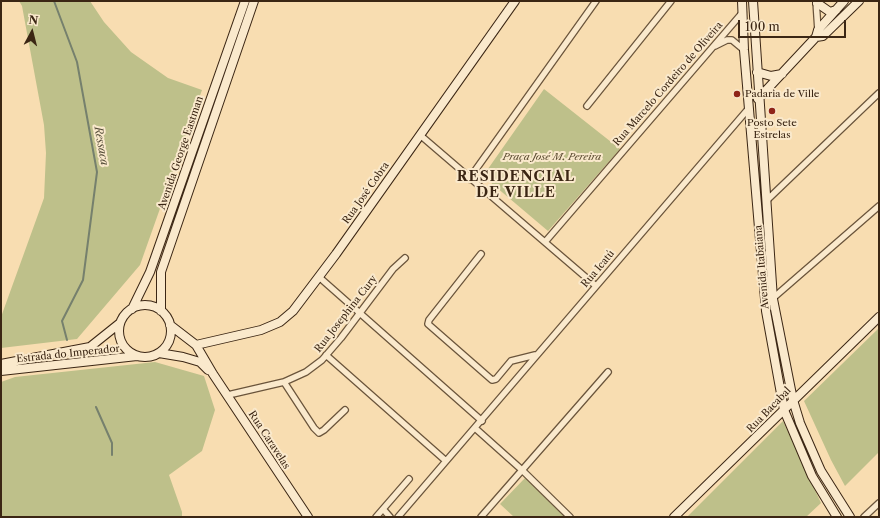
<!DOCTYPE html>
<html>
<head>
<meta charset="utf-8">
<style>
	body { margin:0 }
	#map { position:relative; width:880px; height:518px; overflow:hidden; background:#f8ddb1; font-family:"Libre Caslon Text",serif }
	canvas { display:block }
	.frame { position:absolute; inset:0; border:2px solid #3b2614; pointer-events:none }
	.north { position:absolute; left:12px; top:12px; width:40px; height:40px; -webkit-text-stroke:3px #fae9cc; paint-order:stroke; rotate:7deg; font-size:11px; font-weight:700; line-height:16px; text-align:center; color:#3b2614 }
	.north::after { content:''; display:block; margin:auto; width:14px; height:18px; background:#3b2614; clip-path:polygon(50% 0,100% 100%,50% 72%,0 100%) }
	.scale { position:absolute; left:738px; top:20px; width:108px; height:18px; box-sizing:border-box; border:2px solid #3b2614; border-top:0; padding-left:5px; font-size:12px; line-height:14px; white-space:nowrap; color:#3b2614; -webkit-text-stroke:3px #fae9cc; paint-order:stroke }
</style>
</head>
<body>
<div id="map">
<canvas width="880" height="518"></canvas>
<div class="frame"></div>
<div class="north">N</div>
<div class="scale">100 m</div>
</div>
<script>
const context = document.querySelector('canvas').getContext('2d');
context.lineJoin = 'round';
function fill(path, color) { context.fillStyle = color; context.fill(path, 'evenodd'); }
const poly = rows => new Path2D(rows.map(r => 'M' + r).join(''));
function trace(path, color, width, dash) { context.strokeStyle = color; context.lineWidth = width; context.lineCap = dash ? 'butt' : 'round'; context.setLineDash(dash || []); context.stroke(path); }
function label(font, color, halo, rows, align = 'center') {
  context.font = font + ' "Libre Caslon Text",serif'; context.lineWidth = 4; context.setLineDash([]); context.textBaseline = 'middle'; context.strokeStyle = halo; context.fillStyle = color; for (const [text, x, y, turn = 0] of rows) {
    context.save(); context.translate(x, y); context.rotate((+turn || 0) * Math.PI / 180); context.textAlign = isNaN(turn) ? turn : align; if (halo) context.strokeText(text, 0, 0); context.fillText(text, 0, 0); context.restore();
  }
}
const green = poly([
	[19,1,90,1,104,22,131,52,168,78,202,90,140,265,77,339,1,348,1,317,44,198,46,153,44,125,22,6],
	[544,89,620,149,548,231,483,176],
	[879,328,879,452,845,486,831,460,804,401],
	[155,362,204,376,215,410,202,451,169,475,182,512,182,517,1,517,1,382,15,377],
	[783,421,821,503,806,517,687,517],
	[525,478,566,516,565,517,514,517,500,504]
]);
const stream = poly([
	[54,1,77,62,97,172,83,280,62,321,67,340],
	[96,407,112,443,112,455]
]);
const street = poly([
	[816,1,818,31],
	[715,46,727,40,732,40,744,50],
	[587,106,671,1],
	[420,135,596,286],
	[469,179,596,1],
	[766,201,879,93],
	[545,242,743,12],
	[481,254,429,320,428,324,492,380,496,379,511,361,535,355],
	[319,277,482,421],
	[772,299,879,206],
	[326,355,446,461],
	[284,382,314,428,319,433,324,430,345,410],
	[228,395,284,382,306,372,322,360,341,338,393,269,405,258],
	[475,428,522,470,570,517],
	[383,509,390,517],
	[376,517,409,479],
	[398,517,749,108],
	[481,517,608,372],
	[864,517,879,503]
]);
const secondary = poly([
	[742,1,744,50,766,311,784,410,812,476,837,517],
	[753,1,773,299,793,400,800,423,821,471,850,517],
	[817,3,830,12,836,10],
	[816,37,823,36,859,1],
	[757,72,771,76,782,74],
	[758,99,816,37,818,30,844,1],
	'119 331a26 26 0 1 1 52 0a26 26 0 1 1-52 0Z',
	[132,309,150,272,245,1],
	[161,311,161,272,254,1],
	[170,325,196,345,213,374,308,517],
	[196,345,261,330,280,322,293,311,336,254,515,1],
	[159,353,183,357,200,362,208,370],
	[1,364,90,347,120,323],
	[1,371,137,356],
	[674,517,879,317]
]);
const markers = [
	[737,94,4,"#8f2418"],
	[772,111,4,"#8f2418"]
];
const streetNames = [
	["Rua Marcelo Cordeiro de Oliveira",668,84,-49],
	["Avenida George Eastman",181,153,-71],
	["Rua José Cobra",366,193,-55],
	["Avenida Itabaiana",762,267,-95],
	["Rua Icatú",598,269,-50],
	["Rua Josephina Cury",346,314,-52],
	["Estrada do Imperador",68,354,-6],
	["Rua Bacabal",769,410,-46],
	["Rua Caravelas",269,440,57]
];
const poiNames = [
	["Padaria de Ville",745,94],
	["Posto Sete",772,123,"center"],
	["Estrelas",772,135,"center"]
];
const parkNames = [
	["Praça José M. Pereira",552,157]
];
const waterNames = [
	["Ressaca",101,146,80]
];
const districtNames = [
	["RESIDENCIAL",516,177],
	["DE VILLE",516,193]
];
fill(green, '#bec08a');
trace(stream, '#76806d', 2);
trace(street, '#6a543b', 8);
trace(secondary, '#3b2614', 10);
trace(street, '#fae9cc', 5.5);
trace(secondary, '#fae9cc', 8);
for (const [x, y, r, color] of markers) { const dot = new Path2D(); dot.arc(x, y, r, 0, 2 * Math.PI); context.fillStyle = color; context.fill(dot); trace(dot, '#fae9cc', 1.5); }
label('10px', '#3b2614', '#fae9cc', streetNames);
label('10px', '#3b2614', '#fae9cc', poiNames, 'left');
label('italic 10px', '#5c4c32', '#fae9cc', parkNames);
label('italic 11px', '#544c39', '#fae9cc', waterNames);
context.letterSpacing = '1px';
label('bold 14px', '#3b2614', '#fae9cc', districtNames);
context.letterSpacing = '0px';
</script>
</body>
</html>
